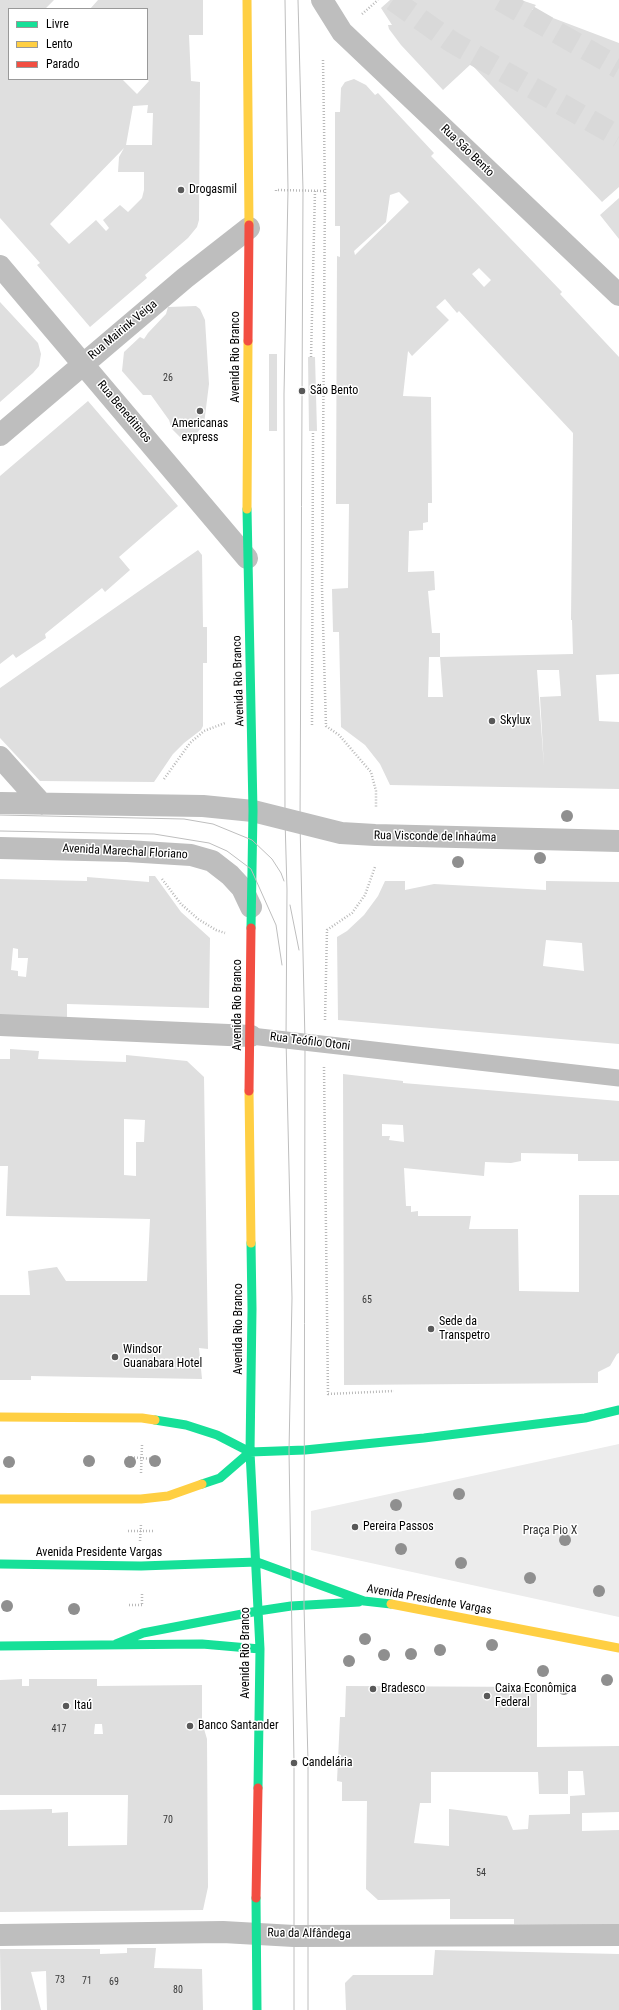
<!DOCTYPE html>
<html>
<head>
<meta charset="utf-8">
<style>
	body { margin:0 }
	#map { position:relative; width:619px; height:2010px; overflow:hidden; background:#fff; font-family:"Roboto Condensed",sans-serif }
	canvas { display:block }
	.legend { position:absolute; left:8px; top:8px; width:140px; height:72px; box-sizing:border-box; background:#fff; border:1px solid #999; margin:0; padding:5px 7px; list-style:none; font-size:12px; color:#000 }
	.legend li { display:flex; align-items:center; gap:8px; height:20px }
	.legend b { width:20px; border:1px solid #999 }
</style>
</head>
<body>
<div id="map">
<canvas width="619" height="2010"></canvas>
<ul class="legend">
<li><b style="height:5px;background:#16e098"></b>Livre</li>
<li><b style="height:5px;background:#ffcf43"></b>Lento</li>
<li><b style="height:5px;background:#f24e42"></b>Parado</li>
</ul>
</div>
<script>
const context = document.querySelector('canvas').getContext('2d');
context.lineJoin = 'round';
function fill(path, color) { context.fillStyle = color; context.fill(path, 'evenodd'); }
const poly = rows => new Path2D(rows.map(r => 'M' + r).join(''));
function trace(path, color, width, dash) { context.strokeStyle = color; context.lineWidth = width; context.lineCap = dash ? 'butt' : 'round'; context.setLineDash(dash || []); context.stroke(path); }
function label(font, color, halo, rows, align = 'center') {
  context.font = font + ' "Roboto Condensed",sans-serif'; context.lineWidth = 3; context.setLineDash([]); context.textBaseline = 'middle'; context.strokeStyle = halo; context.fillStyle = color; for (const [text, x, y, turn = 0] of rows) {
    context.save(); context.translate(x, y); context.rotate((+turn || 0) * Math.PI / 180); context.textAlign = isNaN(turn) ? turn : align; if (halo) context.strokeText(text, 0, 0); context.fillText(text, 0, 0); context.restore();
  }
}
const green = poly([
	[619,1444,619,1617,311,1550,311,1511]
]);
const building = poly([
	[0,0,54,0,45,9,9,9,9,79,122,79,137,94,149,81,147,79,147,9,90,9,98,0,203,0,203,35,189,35,191,81,200,82,199,220,197,227,188,238,145,275,147,278,90,327,37,265,40,263,0,218],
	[148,105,147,113,153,113,152,145,126,145,133,106],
	[124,148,119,157,118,172,144,172,144,190,142,198,128,212,120,205,103,220,109,228,106,231,96,220,69,244,50,224],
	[390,0,521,0,536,5,532,10,619,43,619,187,602,202,471,64,443,90,401,45,389,29,388,25,392,25,381,8],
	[354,79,366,85,375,95,378,93,434,153,431,156,562,292,560,294,619,357,619,674,596,675,599,721,619,722,619,789,390,785,380,764,365,745,341,727,339,632,333,632,332,589,348,588,349,504,336,504,337,256,340,257,340,226,335,226,335,112,340,112,341,88,345,82],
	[399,192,409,202,355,255,354,251,386,222,390,195],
	[479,268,491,280,484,287,472,274],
	[445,299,457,313,459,311,573,433,571,620,572,620,573,654,440,657,443,697,428,697,429,657,440,657,440,633,432,633,428,591,435,590,434,571,408,572,409,531,423,530,423,523,428,522,428,503,432,503,431,397,403,396,408,351,412,356,449,320,436,307],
	[537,670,559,670,561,696,540,697,544,767],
	[619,198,619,239,600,215],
	[0,302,38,343,41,354,39,366,33,373,0,402],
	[196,306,200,309,205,320,209,384,204,424,193,438,182,439,172,429,169,420,151,395,143,395,122,371,124,352,140,337,144,339,148,333,166,314,168,307],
	[269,354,277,354,277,431,269,431],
	[308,357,315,357,317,431,309,431],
	[88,401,178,506,119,557,130,570,105,592,102,588,45,634,46,638,16,658,13,654,0,664,0,476],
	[198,550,202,555,203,627,207,627,207,663,203,663,203,726,201,730,184,743,173,754,154,782,40,781,0,738,0,688],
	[149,876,155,876,181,912,210,938,209,1008,67,1004,67,1018,0,1024,0,879,87,881,87,877,149,882],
	[13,948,18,949,18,958,28,958,26,977,18,976,18,971,11,970],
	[385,881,405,881,405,890,434,884,546,890,546,881,619,882,619,1044,338,1020,337,937,347,931,364,915,378,896],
	[546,940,582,943,584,971,543,966],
	[10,1049,39,1051,38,1059,126,1062,126,1055,187,1061,204,1077,208,1349,199,1348,202,1379,31,1376,31,1380,0,1380,0,1295,30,1295,28,1271,57,1267,66,1281,147,1281,150,1219,6,1216,8,1166,0,1166,0,1059,10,1059],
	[124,1119,145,1120,144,1142,136,1142,136,1176,124,1175],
	[343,1074,403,1081,403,1083,619,1101,619,1161,578,1161,578,1154,521,1153,521,1161,511,1163,485,1162,484,1176,404,1168,406,1206,411,1206,411,1212,418,1211,418,1216,471,1216,469,1229,518,1229,519,1291,579,1292,579,1195,619,1195,619,1353,617,1354,610,1366,598,1372,598,1383,344,1385],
	[382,1124,403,1125,404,1142,389,1140,390,1136,382,1136],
	[22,1679,22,1686,29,1686,29,1679,97,1679,97,1686,202,1685,202,1722,207,1739,208,1887,203,1910,0,1912,0,1810,52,1809,52,1813,68,1812,68,1846,127,1845,128,1795,0,1795,0,1680],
	[95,1724,102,1724,103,1734,94,1734],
	[346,1686,537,1687,537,1747,619,1746,619,1812,582,1813,582,1831,619,1830,619,1925,514,1924,514,1919,450,1919,450,1899,378,1900,366,1889,367,1801,342,1801,342,1782,337,1781,340,1717,345,1717],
	[568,1771,583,1771,585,1795,570,1796,570,1814,529,1815,528,1829,513,1830,507,1816,449,1809,449,1846,414,1843,420,1803,431,1803,431,1772,538,1772,539,1794,568,1794],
	[127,1948,156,1948,154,1968,202,1969,203,2010,47,2010,46,1971,31,1972,41,2010,1,2010,0,1949,100,1949,100,1954,127,1953],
	[435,1950,619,1954,619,2010,346,2010,345,1983,353,1975,433,1975]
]);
const highwayTunnel = poly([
	[393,0,452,42,619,137],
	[500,0,619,68]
]);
const path = poly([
	[362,14,378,0],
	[323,60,325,191,322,588,326,726,339,735,371,772,376,791,376,807],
	[276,191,276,190,325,191],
	[311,357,315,191],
	[312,725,313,431],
	[164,779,190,743,204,731,225,723],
	[162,879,181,904,198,919,216,930,225,933],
	[325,1020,327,930,352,913,365,895,375,867],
	[324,1067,328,1394,394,1391],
	[128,1457,154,1459],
	[141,1473,142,1445],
	[128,1531,153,1531],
	[140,1541,141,1524],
	[142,1594,142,1605],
	[129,1605,142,1605]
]);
const lane = poly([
	[251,1036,619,1078]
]);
const street = poly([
	[322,0,342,32,619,295],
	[0,266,247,558],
	[0,435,185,278,249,228],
	[0,757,42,804],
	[0,803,203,806,253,811,341,833,375,835,619,841],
	[0,848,127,851,191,855,212,861,230,875,242,888,251,907],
	[0,1025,251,1036],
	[0,1935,223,1932,294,1936,619,1935]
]);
const fast = poly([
	[247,509,253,811,251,928],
	[251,1243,252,1309,250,1452,260,1649,258,1788],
	[155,1420,186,1425,217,1435,250,1452],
	[202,1484,220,1478,250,1452,305,1450,424,1438,585,1418,619,1410],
	[0,1564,141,1566,257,1562,364,1601,391,1604],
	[116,1644,143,1633,258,1611,291,1606,359,1602],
	[0,1646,202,1644,260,1649],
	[256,1898,257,2010]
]);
const slow = poly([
	[247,0,249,225],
	[247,509,248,341],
	[249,1091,251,1243],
	[0,1417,142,1418,155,1420],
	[0,1499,141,1499,168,1496,202,1484],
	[391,1604,619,1648]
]);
const jam = poly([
	[248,341,249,225],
	[249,1091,251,928],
	[256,1898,258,1788]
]);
const tram = poly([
	[285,0,288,190,284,394,285,819,287,890,286,1039,292,1298,289,1451,294,1763,294,2010],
	[298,0,303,190,300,823,305,1041,304,1606,308,1762,308,2010],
	[0,815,184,819,213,824,252,840,272,859,281,873,284,881],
	[0,831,154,834,209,843,227,851,251,869,276,925,282,965],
	[290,905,299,950]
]);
const trees = [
	[567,816],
	[540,858],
	[458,862],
	[89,1461],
	[155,1461],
	[9,1462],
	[130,1462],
	[459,1494],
	[396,1505],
	[565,1540],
	[401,1549],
	[461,1563],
	[530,1578],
	[599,1591],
	[7,1606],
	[74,1609],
	[365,1639],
	[492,1645],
	[440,1650],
	[411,1654],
	[384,1655],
	[349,1661],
	[543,1671],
	[607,1680],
	[564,1689]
];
const markers = [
	[181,190,4,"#595959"],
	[302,391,4,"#595959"],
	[200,411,4,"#595959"],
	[492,721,4,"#595959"],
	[431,1329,4,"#595959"],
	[115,1357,4,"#595959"],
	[355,1527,4,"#595959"],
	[373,1689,4,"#595959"],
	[487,1696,4,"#595959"],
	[66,1706,4,"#595959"],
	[190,1726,4,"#595959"],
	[294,1763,4,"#595959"]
];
const numberNames = [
	["26",168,378],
	["65",367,1300],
	["417",59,1729],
	["70",168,1820],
	["54",481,1873],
	["73",60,1980],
	["71",87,1981],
	["69",114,1982],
	["80",178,1990]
];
const streetNames = [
	["Rua São Bento",467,151,44],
	["Rua Mairink Veiga",123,330,-40],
	["Avenida Rio Branco",236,357,-90],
	["Rua Beneditinos",124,412,50],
	["Avenida Rio Branco",239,681,-92],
	["Rua Visconde de Inhaúma",435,837,1],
	["Avenida Marechal Floriano",125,852,3],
	["Avenida Rio Branco",238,1005,-90],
	["Rua Teófilo Otoni",310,1042,7],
	["Avenida Rio Branco",239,1329,-90],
	["Avenida Presidente Vargas",99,1553],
	["Avenida Presidente Vargas",429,1600,10],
	["Avenida Rio Branco",246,1653,-90],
	["Rua da Alfândega",309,1934,1]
];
const poiNames = [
	["Drogasmil",189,190],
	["São Bento",310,391],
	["Americanas",200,424,"center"],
	["express",200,438,"center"],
	["Skylux",500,721],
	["Sede da",439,1322],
	["Transpetro",439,1336],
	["Windsor",123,1350],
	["Guanabara Hotel",123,1364],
	["Pereira Passos",363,1527],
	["Bradesco",381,1689],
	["Caixa Econômica",495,1689],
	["Federal",495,1703],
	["Itaú",74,1706],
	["Banco Santander",198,1726],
	["Candelária",302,1763]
];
const parkNames = [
	["Praça Pio X",550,1531]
];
fill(green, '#ececec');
fill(building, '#dfdfdf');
trace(highwayTunnel, '#d9d9d9', 22, [22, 11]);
trace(path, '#b9b9b9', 2.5, [1, 2]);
trace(lane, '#bebebe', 17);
trace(street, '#bebebe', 22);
trace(fast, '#16e098', 9);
trace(slow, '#ffcf43', 9);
trace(jam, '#f24e42', 9);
trace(tram, '#bebebe', 1);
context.fillStyle = '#8f8f8f';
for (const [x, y] of trees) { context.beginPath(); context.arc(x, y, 6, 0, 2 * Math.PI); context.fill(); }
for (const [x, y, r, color] of markers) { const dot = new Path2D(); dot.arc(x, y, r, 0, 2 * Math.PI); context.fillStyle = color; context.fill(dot); trace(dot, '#fff', 1.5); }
label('10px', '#383838', null, numberNames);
label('12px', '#000', '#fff', streetNames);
label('12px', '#000', '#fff', poiNames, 'left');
label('12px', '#333', '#fff', parkNames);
</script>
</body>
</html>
